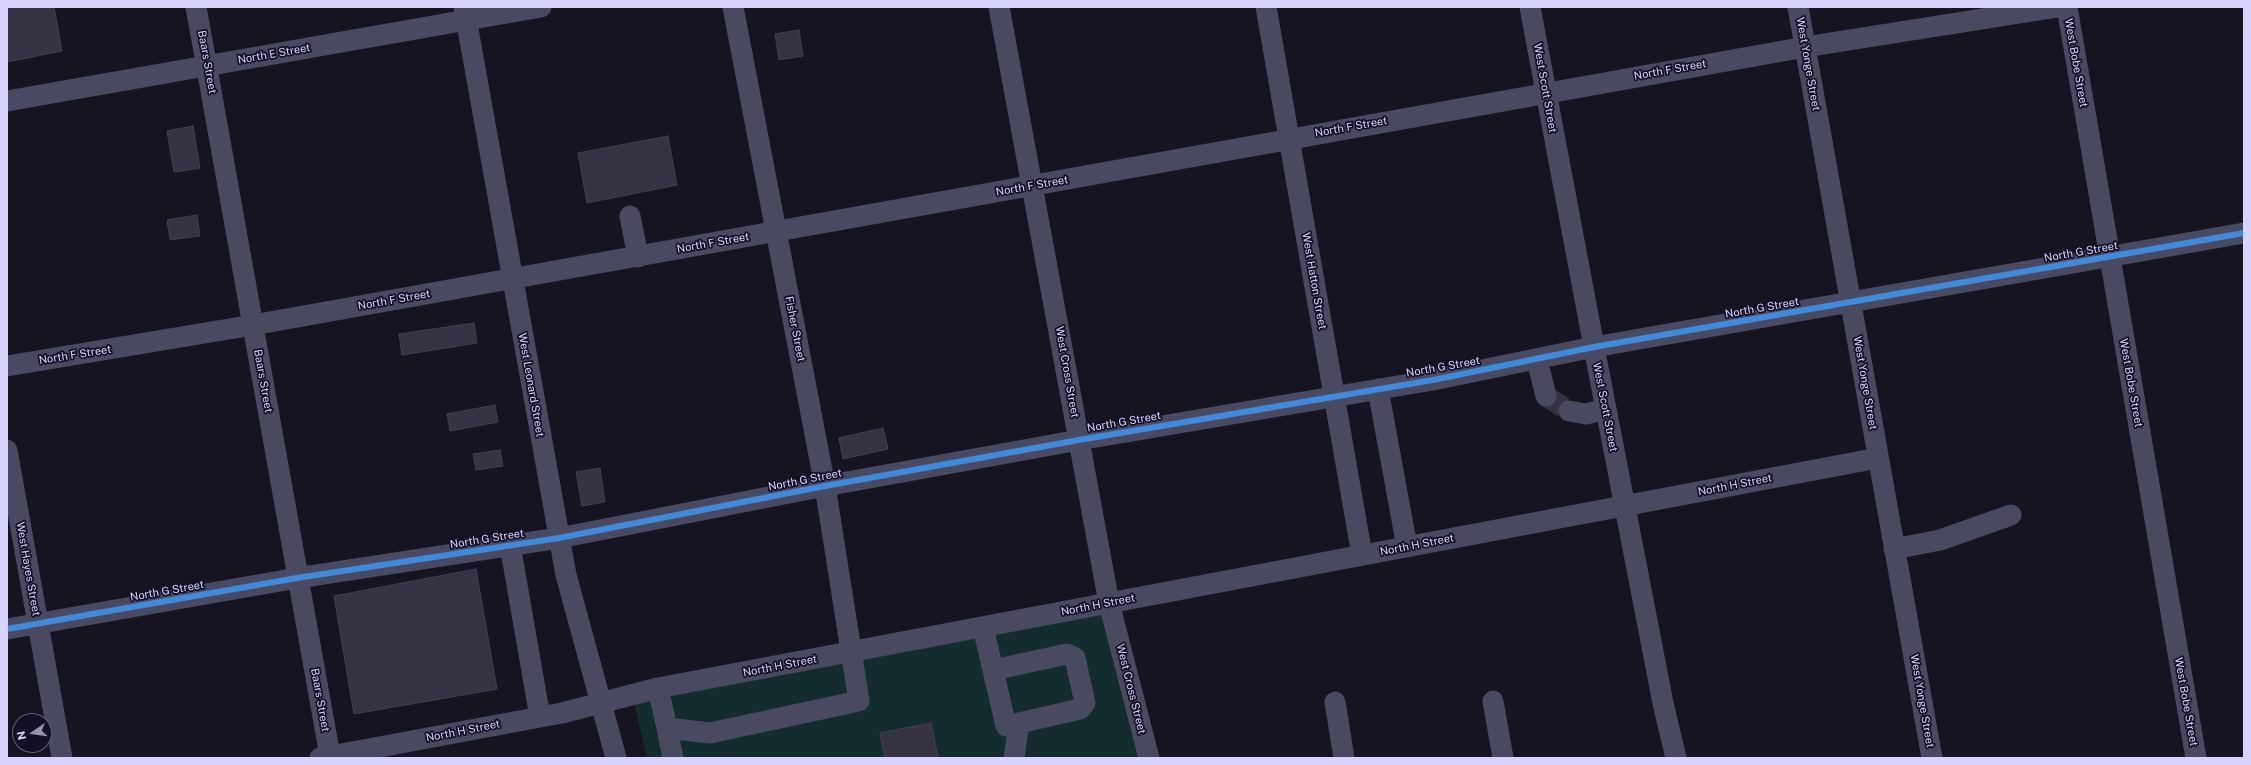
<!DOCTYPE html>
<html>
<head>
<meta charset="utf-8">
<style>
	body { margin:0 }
	#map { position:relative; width:2251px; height:765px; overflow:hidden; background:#161421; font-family:"Public Sans",sans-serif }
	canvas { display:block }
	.frame { position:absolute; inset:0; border:8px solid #d9d4ff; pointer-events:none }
	.north { position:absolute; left:12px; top:713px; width:40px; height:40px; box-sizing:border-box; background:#130f26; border:1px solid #625e7d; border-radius:50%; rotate:257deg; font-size:11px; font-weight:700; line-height:16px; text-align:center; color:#d9d4ff }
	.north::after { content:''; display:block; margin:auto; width:14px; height:18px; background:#9591b1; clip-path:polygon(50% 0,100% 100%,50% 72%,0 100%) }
</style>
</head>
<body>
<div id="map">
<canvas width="2251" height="765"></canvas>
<div class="frame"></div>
<div class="north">N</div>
</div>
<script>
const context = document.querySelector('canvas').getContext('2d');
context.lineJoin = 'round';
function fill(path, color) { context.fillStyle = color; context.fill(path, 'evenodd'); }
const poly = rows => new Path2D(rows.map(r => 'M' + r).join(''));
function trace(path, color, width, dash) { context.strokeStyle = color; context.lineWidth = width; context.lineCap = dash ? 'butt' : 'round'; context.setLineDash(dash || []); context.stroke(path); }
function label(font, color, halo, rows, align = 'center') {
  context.font = font + ' "Public Sans",sans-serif'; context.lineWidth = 3.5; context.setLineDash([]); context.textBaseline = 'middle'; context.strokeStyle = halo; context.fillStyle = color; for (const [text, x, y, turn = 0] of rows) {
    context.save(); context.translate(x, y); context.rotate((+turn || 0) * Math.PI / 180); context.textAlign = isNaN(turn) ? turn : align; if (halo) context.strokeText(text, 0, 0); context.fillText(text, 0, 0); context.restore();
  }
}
const green = poly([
	[1102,613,1139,758,647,758,634,703]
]);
const building = poly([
	[7,7,54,7,62,51,7,62,7,7],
	[799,30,803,56,779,60,775,34,799,30],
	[193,126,200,168,174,172,167,131,193,126],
	[668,136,677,185,587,203,578,153,668,136],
	[197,215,200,236,170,240,167,220,197,215],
	[474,323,477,343,402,355,399,334,474,323],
	[495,405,498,422,450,431,447,414,495,405],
	[883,428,888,449,843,459,839,438,883,428],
	[500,450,503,466,476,470,473,454,500,450],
	[600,468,605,502,582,506,576,472,600,468],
	[476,569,497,689,354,714,334,596,476,569],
	[931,723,938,758,885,758,880,733,931,723]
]);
const minorTunnel = poly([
	[1546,396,1569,411]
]);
const minor = poly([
	[196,7,330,756],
	[464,7,566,575,616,758],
	[999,7,1109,603,1149,758],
	[1266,7,1362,555],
	[1530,7,1594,347,1663,703,1676,758],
	[1798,7,1932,758],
	[2067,7,2196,758],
	[7,101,541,7],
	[630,216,638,257],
	[1537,360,1546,396],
	[7,366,253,325,1805,47,2058,7],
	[1378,389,1407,547],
	[1569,411,1586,414,1606,409],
	[7,450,62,758],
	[510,545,540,717],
	[1894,549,1940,540,2011,515],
	[983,627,993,670,1006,726,1080,709,1085,703,1075,658,1067,654,993,670],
	[7,629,297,578,559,538,825,486,1079,440,1433,380,1594,347,2244,233],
	[658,688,667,728,710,733,859,701,825,486,733,7],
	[1493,701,1503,758],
	[1335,702,1344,758],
	[667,728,673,758],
	[320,758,562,713,658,688,1878,458],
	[1014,758,1019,723]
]);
const cycleway = poly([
	[7,629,297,578,559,538,825,486,1079,440,1433,380,1594,347,2244,233]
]);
const streetNames = [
	["North E Street",274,54,-10],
	["Baars Street",207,62,80],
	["West Bobe Street",2076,63,80],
	["West Yonge Street",1808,64,80],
	["North F Street",1670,70,-10],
	["West Scott Street",1545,88,80],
	["North F Street",1351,127,-10],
	["North F Street",1032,186,-10],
	["North F Street",713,243,-10],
	["North G Street",2081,252,-10],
	["West Hatton Street",1314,281,80],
	["North F Street",394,300,-10],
	["North G Street",1762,308,-10],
	["Fisher Street",795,329,79],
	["North F Street",75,355,-9],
	["North G Street",1443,367,-10],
	["West Cross Street",1067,372,80],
	["Baars Street",263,381,80],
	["West Yonge Street",1865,383,80],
	["West Bobe Street",2131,383,80],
	["West Leonard Street",531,385,80],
	["West Scott Street",1605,407,79],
	["North G Street",1124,422,-10],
	["North G Street",805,480,-11],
	["North H Street",1735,485,-11],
	["North G Street",487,539,-9],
	["North H Street",1417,545,-11],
	["West Hayes Street",28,569,80],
	["North G Street",167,591,-10],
	["North H Street",1098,605,-11],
	["North H Street",780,666,-11],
	["West Cross Street",1131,689,76],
	["Baars Street",320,700,80],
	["West Yonge Street",1922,701,80],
	["West Bobe Street",2186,702,80],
	["North H Street",463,731,-11]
];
fill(green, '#132c2d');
fill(building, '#343243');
trace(building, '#433f54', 1);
trace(minorTunnel, '#333142', 21, [21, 10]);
trace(minor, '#4a4962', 21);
trace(cycleway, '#408adc', 6);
label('11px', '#d9d4ff', '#130f26', streetNames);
</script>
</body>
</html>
